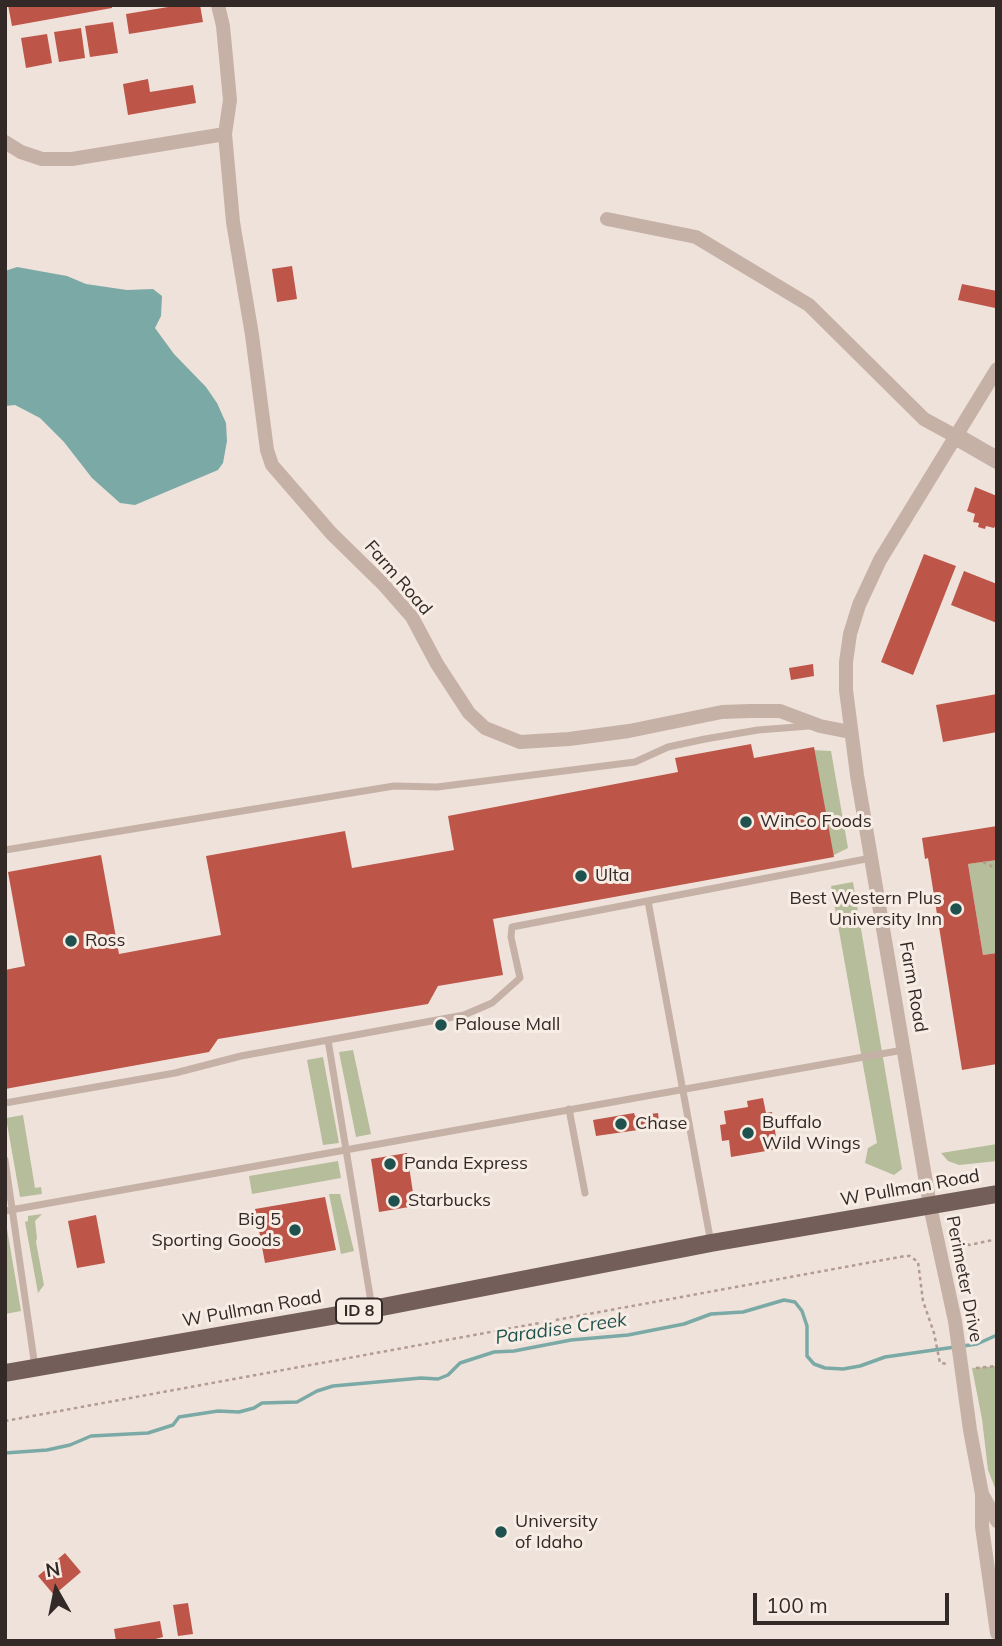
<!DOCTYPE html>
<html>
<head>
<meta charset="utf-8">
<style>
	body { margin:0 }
	#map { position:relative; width:1002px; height:1646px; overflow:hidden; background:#efe2da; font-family:Mulish,sans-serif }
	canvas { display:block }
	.frame { position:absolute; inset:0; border:7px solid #332927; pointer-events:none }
	.north { position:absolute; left:21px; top:1555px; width:70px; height:70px; -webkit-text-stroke:5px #f8ede5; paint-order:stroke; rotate:351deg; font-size:19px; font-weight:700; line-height:28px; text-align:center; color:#332927 }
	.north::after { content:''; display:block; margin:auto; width:24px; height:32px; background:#332927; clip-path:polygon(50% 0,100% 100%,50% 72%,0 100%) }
	.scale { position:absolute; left:753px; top:1593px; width:196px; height:32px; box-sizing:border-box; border:4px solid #332927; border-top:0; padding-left:9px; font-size:21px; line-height:24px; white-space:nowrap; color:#332927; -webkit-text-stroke:5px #f8ede5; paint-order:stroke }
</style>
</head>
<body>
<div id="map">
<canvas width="1002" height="1646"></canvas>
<div class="frame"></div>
<div class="north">N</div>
<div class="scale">100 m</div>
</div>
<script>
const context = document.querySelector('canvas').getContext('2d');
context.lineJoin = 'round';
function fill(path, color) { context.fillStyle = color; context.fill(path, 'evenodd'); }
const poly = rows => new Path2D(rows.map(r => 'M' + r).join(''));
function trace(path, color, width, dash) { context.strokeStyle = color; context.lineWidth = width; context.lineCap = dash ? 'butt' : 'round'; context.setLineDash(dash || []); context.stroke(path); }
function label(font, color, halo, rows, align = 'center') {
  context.font = font + ' Mulish,sans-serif'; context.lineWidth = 6; context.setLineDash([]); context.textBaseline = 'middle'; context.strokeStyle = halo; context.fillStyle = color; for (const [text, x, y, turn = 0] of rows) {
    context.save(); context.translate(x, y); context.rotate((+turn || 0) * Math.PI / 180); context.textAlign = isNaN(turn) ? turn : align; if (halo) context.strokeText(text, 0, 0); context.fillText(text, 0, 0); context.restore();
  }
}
const green = poly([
	[812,750,831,751,848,848,830,857],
	[997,860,997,953,983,955,968,864],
	[853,882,902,1169,894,1175,865,1163,868,1148,877,1143,831,886],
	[353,1050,371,1134,356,1137,339,1052],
	[323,1057,339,1143,323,1145,307,1060],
	[23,1115,35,1188,41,1187,42,1194,20,1197,6,1118],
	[997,1144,997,1161,959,1165,948,1161,941,1153],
	[338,1161,341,1178,252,1194,249,1176],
	[329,1194,340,1194,354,1251,341,1254],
	[42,1214,35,1221,37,1238,36,1242,44,1285,38,1293,25,1222,28,1221,28,1216],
	[6,1223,21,1311,5,1314,5,1224],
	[997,1366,997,1493,988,1470,982,1419,972,1368]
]);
const water = poly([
	[17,267,67,276,86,284,127,290,153,289,162,296,161,316,155,328,174,354,206,387,217,403,226,423,227,441,223,463,218,470,135,505,120,503,92,478,64,442,40,418,15,405,5,406,5,271]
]);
const stream = poly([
	[963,1346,977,1344,997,1335],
	[5,1453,47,1450,70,1445,91,1436,148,1433,173,1425,179,1417,218,1411,239,1412,254,1408,262,1403,297,1402,317,1391,333,1386,421,1378,438,1379,448,1375,460,1363,494,1352,514,1351,571,1340,628,1335,684,1324,711,1314,743,1312,784,1300,795,1302,802,1311,807,1326,807,1356,814,1364,825,1368,843,1369,860,1366,885,1357,955,1347]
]);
const building = poly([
	[8,5,112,5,112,8,12,26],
	[180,5,200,5,203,22,129,34,126,14],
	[113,22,118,53,90,57,85,26],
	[81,28,85,58,59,62,54,32],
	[47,34,52,63,26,68,21,38],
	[148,79,150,92,193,85,196,103,128,115,123,84],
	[292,266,297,299,277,302,272,269],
	[962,284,997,291,995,308,958,300],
	[975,487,997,496,997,523,994,528,986,526,985,529,978,527,979,523,973,522,975,514,967,511],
	[924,554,956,566,913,675,881,662],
	[964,571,997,584,997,623,951,605],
	[813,664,814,676,791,680,789,668],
	[997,694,997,732,943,742,936,705],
	[751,744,754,758,814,747,834,857,493,919,503,975,438,986,428,1004,218,1039,209,1052,5,1089,5,970,25,966,8,872,101,855,119,954,221,935,206,856,345,831,352,868,454,850,448,816,678,772,675,758],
	[997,826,997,860,968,864,983,955,997,953,997,1064,962,1070,928,858,925,859,922,838],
	[763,1098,766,1113,772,1112,778,1149,731,1157,729,1140,722,1141,720,1125,726,1124,724,1111,748,1107,747,1101],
	[634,1113,635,1116,658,1113,659,1122,637,1126,638,1130,596,1136,593,1120],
	[407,1153,415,1206,379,1212,371,1159],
	[325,1197,336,1250,265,1263,255,1209],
	[96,1215,105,1263,77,1268,68,1221],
	[65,1553,81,1572,54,1595,38,1576],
	[188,1603,193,1634,178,1636,173,1605],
	[160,1621,163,1637,148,1641,116,1641,114,1629]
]);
const path = poly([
	[983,862,997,869],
	[954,1229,960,1240,969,1245,993,1240],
	[953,1244,954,1229],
	[976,1368,997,1366],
	[5,1421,905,1256,910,1256,918,1262,923,1301,934,1333,940,1363,949,1364]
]);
const service = poly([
	[5,850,394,786,437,787,635,762,668,747,705,739,758,730,809,726],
	[648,901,711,1243],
	[328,1040,372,1308],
	[5,1103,175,1073,241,1056,464,1015,492,1003,520,978,511,937,512,927,871,858],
	[569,1109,585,1193],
	[5,1160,35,1367],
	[5,1211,903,1050]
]);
const minor = poly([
	[225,134,233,222,252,335,267,450,272,465,331,533,383,584,412,617,437,664,469,713,485,728,520,742,569,739,629,731,722,712,750,711,780,711,820,726,850,732],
	[5,142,21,152,42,159,72,159,225,134,230,100,223,26,218,5],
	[607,219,696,237,809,305,924,419,957,437],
	[997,369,880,560,859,605,850,634,846,662,846,690,857,775,930,1206,955,1321,970,1430,982,1494,997,1521],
	[982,1495,982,1527,997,1633]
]);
const tertiary = poly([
	[957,437,997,460]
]);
const primary = poly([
	[5,1373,372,1309,711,1243,997,1194]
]);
const markers = [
	[746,822,7,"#1f524e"],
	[581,876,7,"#1f524e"],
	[956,909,7,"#1f524e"],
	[71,941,7,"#1f524e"],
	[441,1025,7,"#1f524e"],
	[621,1124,7,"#1f524e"],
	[748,1133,7,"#1f524e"],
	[390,1164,7,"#1f524e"],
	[394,1201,7,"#1f524e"],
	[295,1230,7,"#1f524e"],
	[501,1532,7,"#1f524e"]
];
const shields = [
	[359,1311,46]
];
const shieldNames = [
	["ID 8",359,1311]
];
const streetNames = [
	["Farm Road",398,578,49],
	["Farm Road",913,987,80],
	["W Pullman Road",910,1188,-10],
	["Perimeter Drive",964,1279,79],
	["W Pullman Road",252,1309,-10]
];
const poiNames = [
	["WinCo Foods",760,822],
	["Ulta",595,876],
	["Best Western Plus",942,899,"right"],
	["University Inn",942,920,"right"],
	["Ross",85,941],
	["Palouse Mall",455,1025],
	["Buffalo",762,1123],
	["Wild Wings",762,1144],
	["Chase",635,1124],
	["Panda Express",404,1164],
	["Starbucks",408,1201],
	["Big 5",281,1220,"right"],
	["Sporting Goods",281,1241,"right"],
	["University",515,1522],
	["of Idaho",515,1543]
];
const waterNames = [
	["Paradise Creek",561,1329,-8]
];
fill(green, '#b6bd9b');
fill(water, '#7baaa6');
trace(stream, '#7baaa6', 3.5);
fill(building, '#be5549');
trace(path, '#b29b91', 2.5, [3.5, 3.5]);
trace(service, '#c6b1a7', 7);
trace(minor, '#c6b1a7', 14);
trace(tertiary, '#c6b1a7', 18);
trace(primary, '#745e59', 18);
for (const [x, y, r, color] of markers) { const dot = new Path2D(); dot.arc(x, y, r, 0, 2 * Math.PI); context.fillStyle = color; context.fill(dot); trace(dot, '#f8ede5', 2.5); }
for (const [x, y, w] of shields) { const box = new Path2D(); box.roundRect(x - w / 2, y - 12.5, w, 25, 5); context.fillStyle = '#f8ede5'; context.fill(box); trace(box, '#332927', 2); }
label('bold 16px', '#332927', null, shieldNames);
label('18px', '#332927', '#f8ede5', streetNames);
label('18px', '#332927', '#f8ede5', poiNames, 'left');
label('italic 19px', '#1f524e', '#f8ede5', waterNames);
</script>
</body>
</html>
